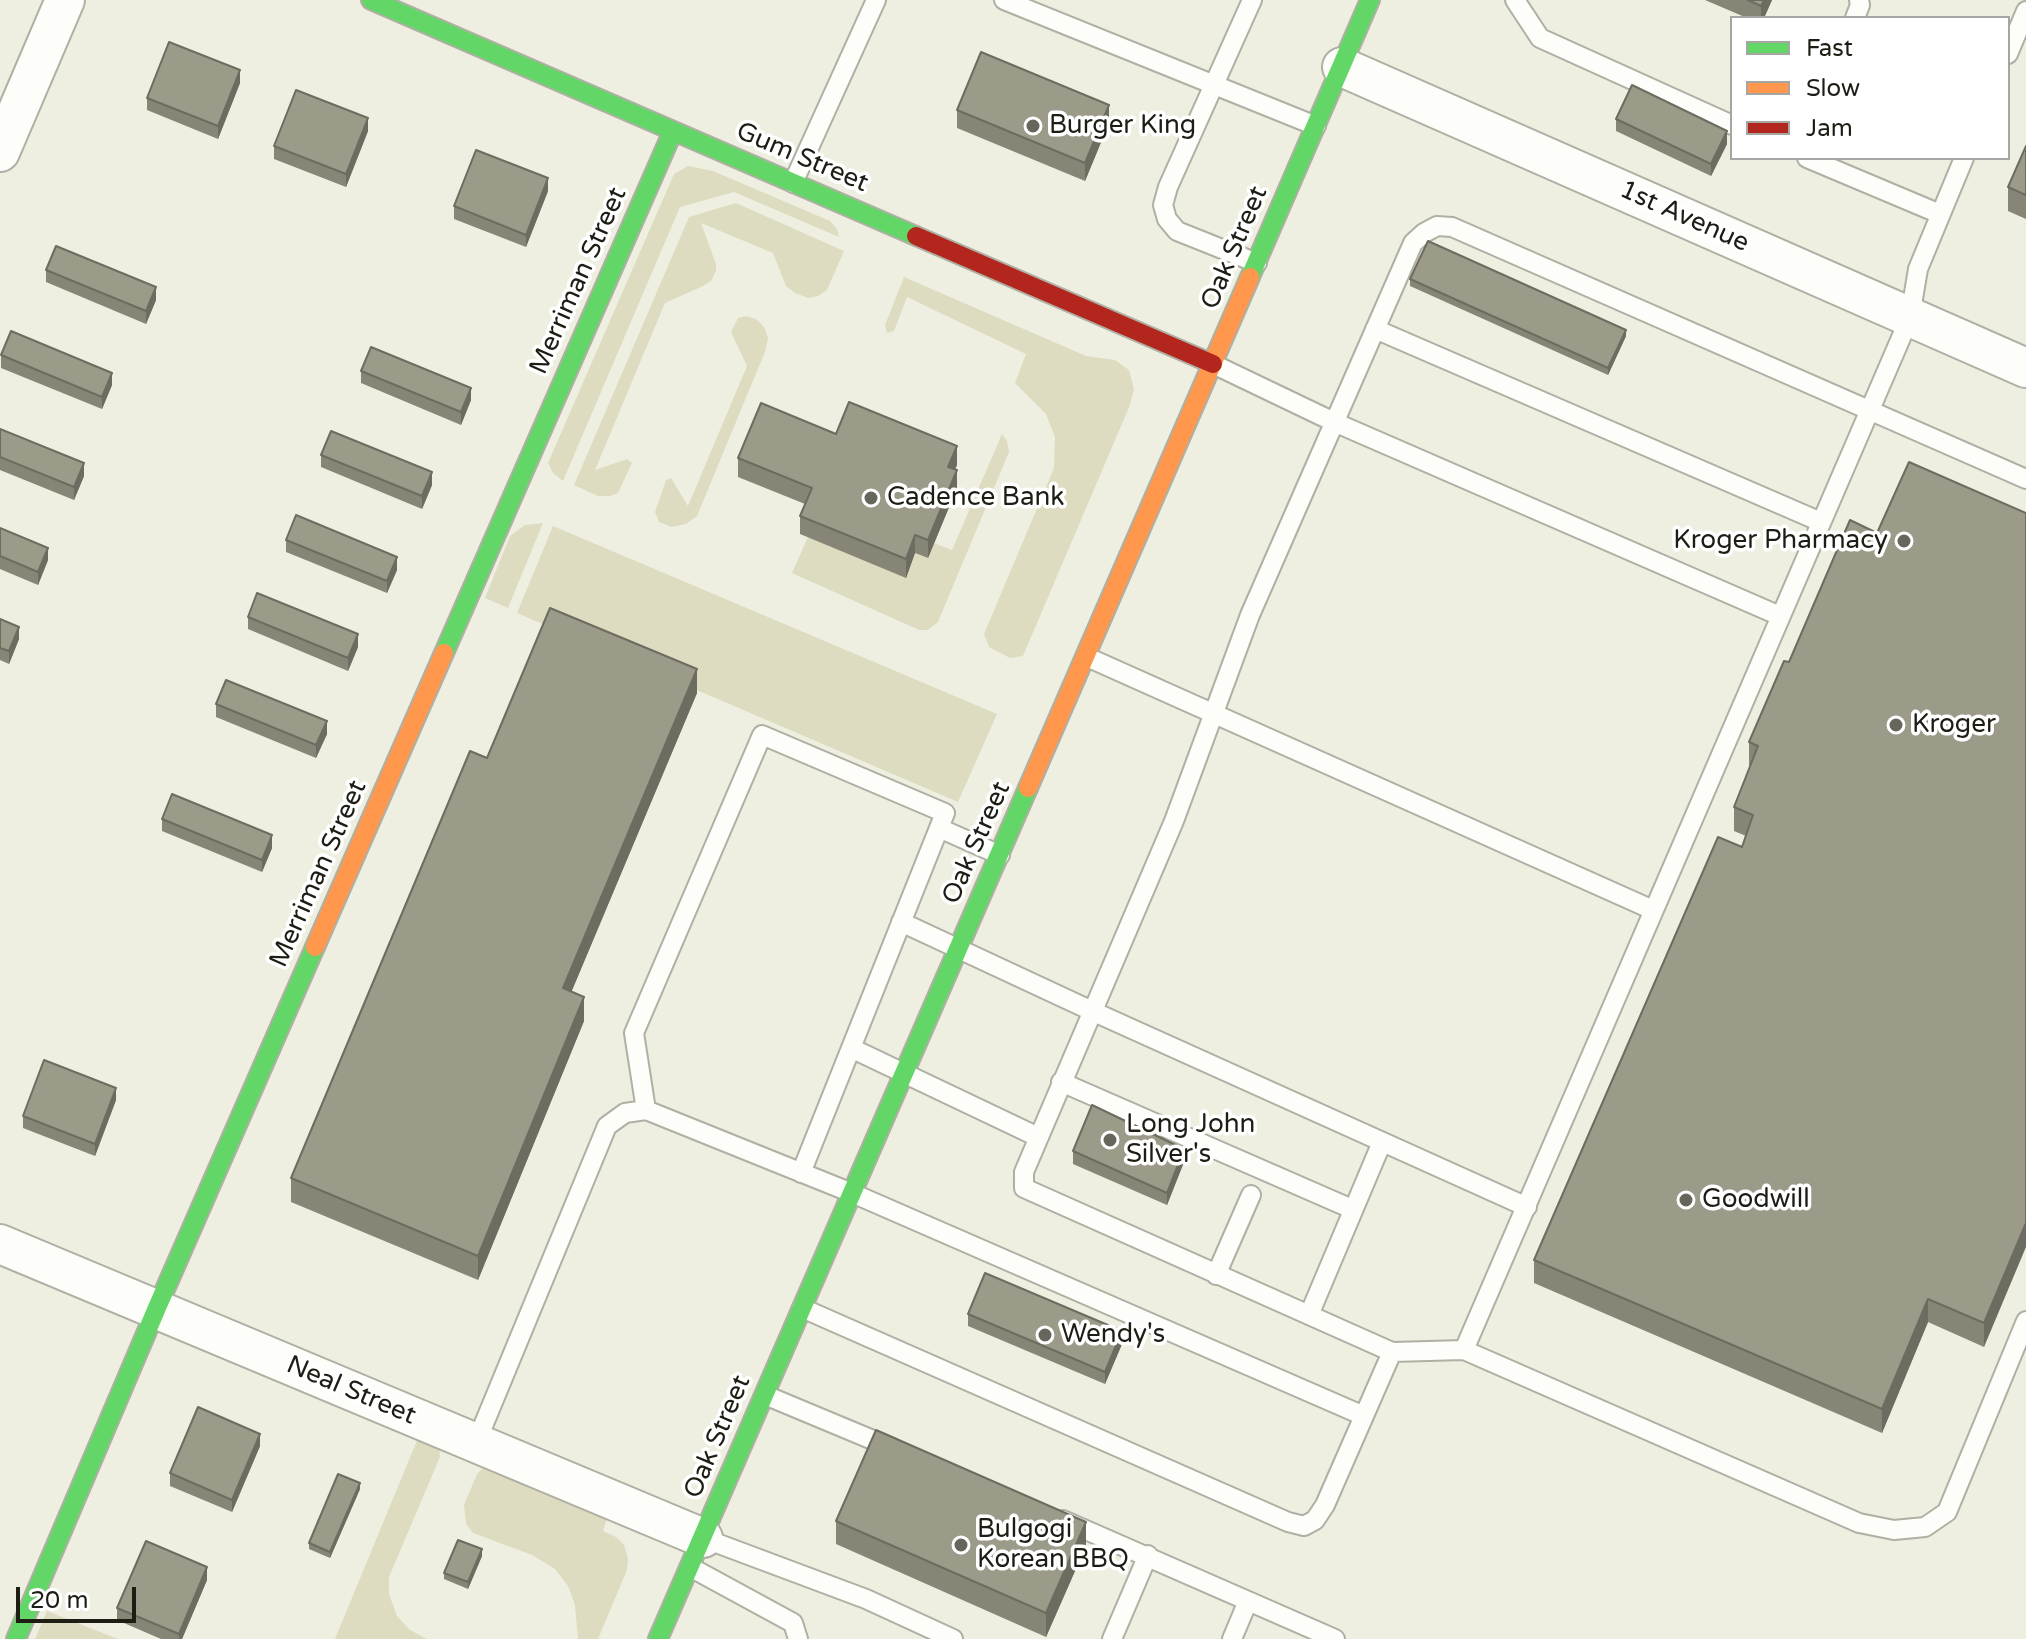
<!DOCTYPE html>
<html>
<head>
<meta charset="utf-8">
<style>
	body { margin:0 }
	#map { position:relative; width:2026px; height:1639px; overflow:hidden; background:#efefe1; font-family:"Varela Round",sans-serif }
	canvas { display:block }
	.legend { position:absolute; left:1730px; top:16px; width:280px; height:144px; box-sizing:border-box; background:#fff; border:2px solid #a5a5a1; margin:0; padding:10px 14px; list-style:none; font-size:24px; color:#1d1d14 }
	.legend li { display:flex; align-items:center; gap:16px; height:40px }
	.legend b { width:40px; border:2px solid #a5a5a1 }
	.scale { position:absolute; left:16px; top:1587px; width:120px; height:36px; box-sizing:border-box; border:4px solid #1d1d14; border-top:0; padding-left:10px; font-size:24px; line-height:28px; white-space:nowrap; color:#1d1d14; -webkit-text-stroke:6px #fff; paint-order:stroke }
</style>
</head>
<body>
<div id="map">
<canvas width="2026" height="1639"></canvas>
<ul class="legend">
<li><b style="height:10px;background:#63d668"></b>Fast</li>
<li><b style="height:10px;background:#ff974d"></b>Slow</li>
<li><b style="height:10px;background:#b3261e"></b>Jam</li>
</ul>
<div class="scale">20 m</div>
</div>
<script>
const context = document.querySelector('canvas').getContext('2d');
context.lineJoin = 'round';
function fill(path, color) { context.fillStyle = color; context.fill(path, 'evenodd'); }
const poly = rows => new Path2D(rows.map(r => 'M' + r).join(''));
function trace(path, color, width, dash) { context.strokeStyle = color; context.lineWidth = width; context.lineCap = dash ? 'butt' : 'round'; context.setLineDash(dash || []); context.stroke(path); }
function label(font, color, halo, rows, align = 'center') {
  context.font = font + ' "Varela Round",sans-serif'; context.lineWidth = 7; context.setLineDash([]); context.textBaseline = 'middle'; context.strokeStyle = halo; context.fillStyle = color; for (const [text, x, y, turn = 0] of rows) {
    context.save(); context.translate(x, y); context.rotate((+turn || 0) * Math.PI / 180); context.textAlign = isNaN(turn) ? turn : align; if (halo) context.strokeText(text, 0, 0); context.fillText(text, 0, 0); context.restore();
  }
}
const green = poly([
	[688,166,713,171,830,221,837,229,839,237,734,192,680,207,563,481,553,473,548,463,674,174],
	[736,203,844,251,827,290,818,296,808,298,795,293,786,286,773,253,701,223,716,264,716,271,711,281,703,286,665,303,595,470,627,459,632,463,618,493,610,496,598,496,574,485,689,217],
	[904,277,1086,356,1115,360,1129,370,1134,389,1130,405,1023,656,1010,658,989,647,984,634,1054,468,1055,437,1046,414,1015,383,1026,354,907,297,894,331,887,333,885,325],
	[746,316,756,319,764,327,768,338,765,352,697,516,686,524,672,527,659,522,655,512,666,480,671,478,688,506,747,366,731,332,738,318],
	[1002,434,1007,441,1009,452,938,622,928,630,919,630,792,573,808,537,905,577,915,553,928,558,934,543,952,550],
	[543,523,508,608,485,598,510,536,525,525],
	[553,526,997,714,958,802,517,613],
	[418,1438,439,1447,440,1457,389,1577,389,1594,397,1616,410,1630,427,1639,335,1639],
	[485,1466,607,1518,603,1531,616,1537,624,1545,628,1558,627,1570,598,1639,578,1639,575,1605,568,1586,555,1569,532,1555,473,1533,466,1524,464,1505,477,1474],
	[47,1611,118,1639,35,1639]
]);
const lane = poly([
	[1004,0,1316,126],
	[1252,0,1168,187,1163,205,1167,219,1177,231,1257,263],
	[1515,0,1540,38,1732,125],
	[1855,18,1860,5,1859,0],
	[2008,54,2026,11],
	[1807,158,1940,214],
	[793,183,876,0],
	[1375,329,1821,522],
	[1213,364,1334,422,1780,616],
	[2026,479,1452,227,1437,226,1424,233,1413,243,1250,615,1174,821,1024,1172,1024,1188,1392,1352,1464,1350,1859,1523,1894,1530,1925,1527,1947,1512,2026,1321],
	[1087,657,1653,910],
	[939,828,1000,855],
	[901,922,1092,1011,1527,1207],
	[851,1048,1038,1137],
	[1061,1082,1352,1209],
	[646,1110,634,1033,762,735,945,813,801,1173],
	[1216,1275,1251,1195],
	[802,1308,1288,1522,1304,1526,1315,1520,1325,1505,1392,1352],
	[1309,1315,1382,1142],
	[1464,1350,1910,317,1918,269,1964,158],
	[765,1395,892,1448],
	[476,1443,607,1126,625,1113,646,1110,852,1193,1364,1416],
	[1063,1520,1335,1639],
	[703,1538,866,1599,953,1639],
	[690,1567,793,1623,798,1639],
	[1112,1639,1148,1555],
	[1232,1639,1248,1601]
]);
const street = poly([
	[1342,67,2026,368],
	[0,152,65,0],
	[0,1244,703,1538]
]);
const fast = poly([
	[371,0,916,236],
	[1250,277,1370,0],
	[444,653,673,131],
	[16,1639,156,1310,315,947],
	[658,1639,1028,788]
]);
const slow = poly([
	[1028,788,1250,277],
	[315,947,444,653]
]);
const jam = poly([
	[916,236,1213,364]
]);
const wall = poly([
	[1705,0,1772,0,1764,18,1747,18],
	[240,83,218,139,147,110,147,98],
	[957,110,1109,123,1085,181,957,128],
	[1616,119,1727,144,1711,176,1616,131],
	[368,131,346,187,274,159,274,146],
	[2026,146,2026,219,2008,211,2008,187],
	[548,191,526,247,454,219,454,206],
	[46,270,156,300,146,324,46,282],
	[1410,279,1626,336,1608,375,1410,286],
	[1,355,112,385,102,409,1,368],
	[361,371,471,400,461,425,361,383],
	[0,429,84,476,74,500,0,470],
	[836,434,957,465,955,469,957,488,928,558,915,553,906,578,800,534,800,516,805,504,738,477,738,458],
	[321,455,432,485,422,509,321,467],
	[2026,513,1984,1347,1928,1322,1882,1433,1534,1283,1534,1260,1742,847,1746,836,1734,831,1734,807,1750,766,1749,765,1749,742,1877,533],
	[0,528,48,560,38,585,0,569],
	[286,540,397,570,387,593,286,552],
	[248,617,358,647,348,671,248,629],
	[0,619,19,639,9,664,0,660],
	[697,693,571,992,584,1021,478,1280,291,1202,291,1178,487,758],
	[216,704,327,734,316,758,216,717],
	[162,819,272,848,262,872,162,831],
	[116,1100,95,1156,23,1128,23,1116],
	[1073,1151,1184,1162,1167,1205,1073,1164],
	[968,1314,1122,1344,1105,1384,968,1326],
	[260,1446,232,1512,170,1486,170,1473],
	[360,1489,330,1558,309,1549,309,1543],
	[836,1521,1086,1546,1046,1637,836,1544],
	[482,1556,468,1589,444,1579,444,1573],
	[207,1580,182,1639,161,1639,117,1620,117,1608]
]);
const shadedWall = poly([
	[1764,0,1772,0,1764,18,1761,18,1761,6],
	[240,70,240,83,218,139,218,126],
	[1109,105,1109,123,1085,181,1085,163],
	[368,118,368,131,346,187,346,174],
	[1727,131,1727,144,1711,176,1711,164],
	[548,178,548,191,526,247,526,235],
	[156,287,156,300,146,324,146,311],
	[1626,330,1626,336,1608,375,1608,368],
	[112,373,112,385,102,409,102,397],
	[471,388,471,400,461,425,461,412],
	[957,446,957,465,948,485,948,467],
	[84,463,84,476,74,500,74,487],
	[957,470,957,488,928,558,928,540],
	[432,472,432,485,422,509,422,496],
	[915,535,915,553,906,578,906,559],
	[48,548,48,560,38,585,38,572],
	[397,557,397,570,387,593,387,581],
	[19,627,19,639,9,664,9,651],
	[358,634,358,647,348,671,348,658],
	[697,669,697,693,563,1012,563,988],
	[327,721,327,734,316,758,316,745],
	[272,835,272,848,262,872,262,860],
	[584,997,584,1021,478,1280,478,1256],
	[116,1088,116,1100,95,1156,95,1144],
	[1184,1149,1184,1162,1167,1205,1167,1193],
	[2026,1223,2026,1247,1984,1347,1984,1323],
	[1928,1299,1928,1322,1882,1433,1882,1409],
	[1122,1331,1122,1344,1105,1384,1105,1372],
	[260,1434,260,1446,232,1512,232,1500],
	[360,1483,360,1489,330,1558,330,1552],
	[1086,1522,1086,1546,1046,1637,1046,1613],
	[482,1549,482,1556,468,1589,468,1582],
	[207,1567,207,1580,182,1639,179,1639,179,1634]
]);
const building = poly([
	[1748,0,1764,0,1761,6,1748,0],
	[169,42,240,70,218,126,147,98,169,42],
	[981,52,1109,105,1085,163,957,110,981,52],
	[1632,85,1727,131,1711,164,1616,119,1632,85],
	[296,90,368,118,346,174,274,146,296,90],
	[2026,146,2026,195,2008,187,2026,146],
	[476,150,548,178,526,235,454,206,476,150],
	[1428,241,1626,330,1608,368,1410,279,1428,241],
	[56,246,156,287,146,311,46,270,56,246],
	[11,331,112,373,102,397,1,355,11,331],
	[371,347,471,388,461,412,361,371,371,347],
	[849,402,957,446,948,467,957,470,928,540,915,535,906,559,800,516,812,488,738,458,761,403,836,434,849,402],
	[0,429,84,463,74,487,0,457,0,429],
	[331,431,432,472,422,496,321,455,331,431],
	[1909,462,2026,513,2026,1223,1984,1323,1928,1299,1882,1409,1534,1260,1718,837,1742,847,1753,815,1734,807,1758,746,1749,742,1784,661,1789,662,1850,520,1877,533,1909,462],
	[296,515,397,557,387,581,286,540,296,515],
	[0,528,48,548,38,572,0,556,0,528],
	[257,593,358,634,348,658,248,617,257,593],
	[550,608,697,669,563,988,584,997,478,1256,291,1178,470,751,487,758,550,608],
	[0,619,19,627,9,651,0,648,0,619],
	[226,680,327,721,316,745,216,704,226,680],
	[172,794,272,835,262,860,162,819,172,794],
	[44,1060,116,1088,95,1144,23,1116,44,1060],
	[1092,1105,1184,1149,1167,1193,1073,1151,1092,1105],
	[985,1273,1122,1331,1105,1372,968,1314,985,1273],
	[198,1407,260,1434,232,1500,170,1473,198,1407],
	[876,1430,1086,1522,1046,1613,836,1521,876,1430],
	[338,1474,360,1483,330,1552,309,1543,338,1474],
	[458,1540,482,1549,468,1582,444,1573,458,1540],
	[146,1541,207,1567,179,1634,117,1608,146,1541]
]);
const markers = [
	[1033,126,8,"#66665c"],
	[871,498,8,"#66665c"],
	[1904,541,8,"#66665c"],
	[1896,725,8,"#66665c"],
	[1110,1140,8,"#66665c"],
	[1686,1200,8,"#66665c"],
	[1045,1335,8,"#66665c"],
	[961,1545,8,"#66665c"]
];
const poiNames = [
	["Burger King",1049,126],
	["Cadence Bank",887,498],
	["Kroger Pharmacy",1888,541,"right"],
	["Kroger",1912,725],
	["Long John",1126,1125],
	["Silver's",1126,1155],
	["Goodwill",1702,1200],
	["Wendy's",1061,1335],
	["Bulgogi",977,1530],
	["Korean BBQ",977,1560]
];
const streetNames = [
	["Gum Street",802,158,23],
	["1st Avenue",1684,217,24],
	["Oak Street",1235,248,-67],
	["Merriman Street",579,281,-66],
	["Oak Street",977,843,-66],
	["Merriman Street",319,874,-66],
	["Neal Street",351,1391,23],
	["Oak Street",718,1437,-67]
];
fill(green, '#dddcc0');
trace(lane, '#afafa3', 22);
trace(street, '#afafa3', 42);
trace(fast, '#afafa3', 22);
trace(slow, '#afafa3', 22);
trace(jam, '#afafa3', 22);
trace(lane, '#fdfdfa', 18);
trace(street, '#fdfdfa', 38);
trace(fast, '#63d668', 18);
trace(slow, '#ff974d', 18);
trace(jam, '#b3261e', 18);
fill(wall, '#868576');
fill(shadedWall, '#6d6c60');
fill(building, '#9c9b89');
trace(building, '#6d6c60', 2);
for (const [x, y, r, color] of markers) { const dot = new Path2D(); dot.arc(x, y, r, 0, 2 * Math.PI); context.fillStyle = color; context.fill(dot); trace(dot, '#fff', 3); }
label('26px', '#1d1d14', '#fff', poiNames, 'left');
label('26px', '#1d1d14', '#fff', streetNames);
</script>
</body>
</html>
